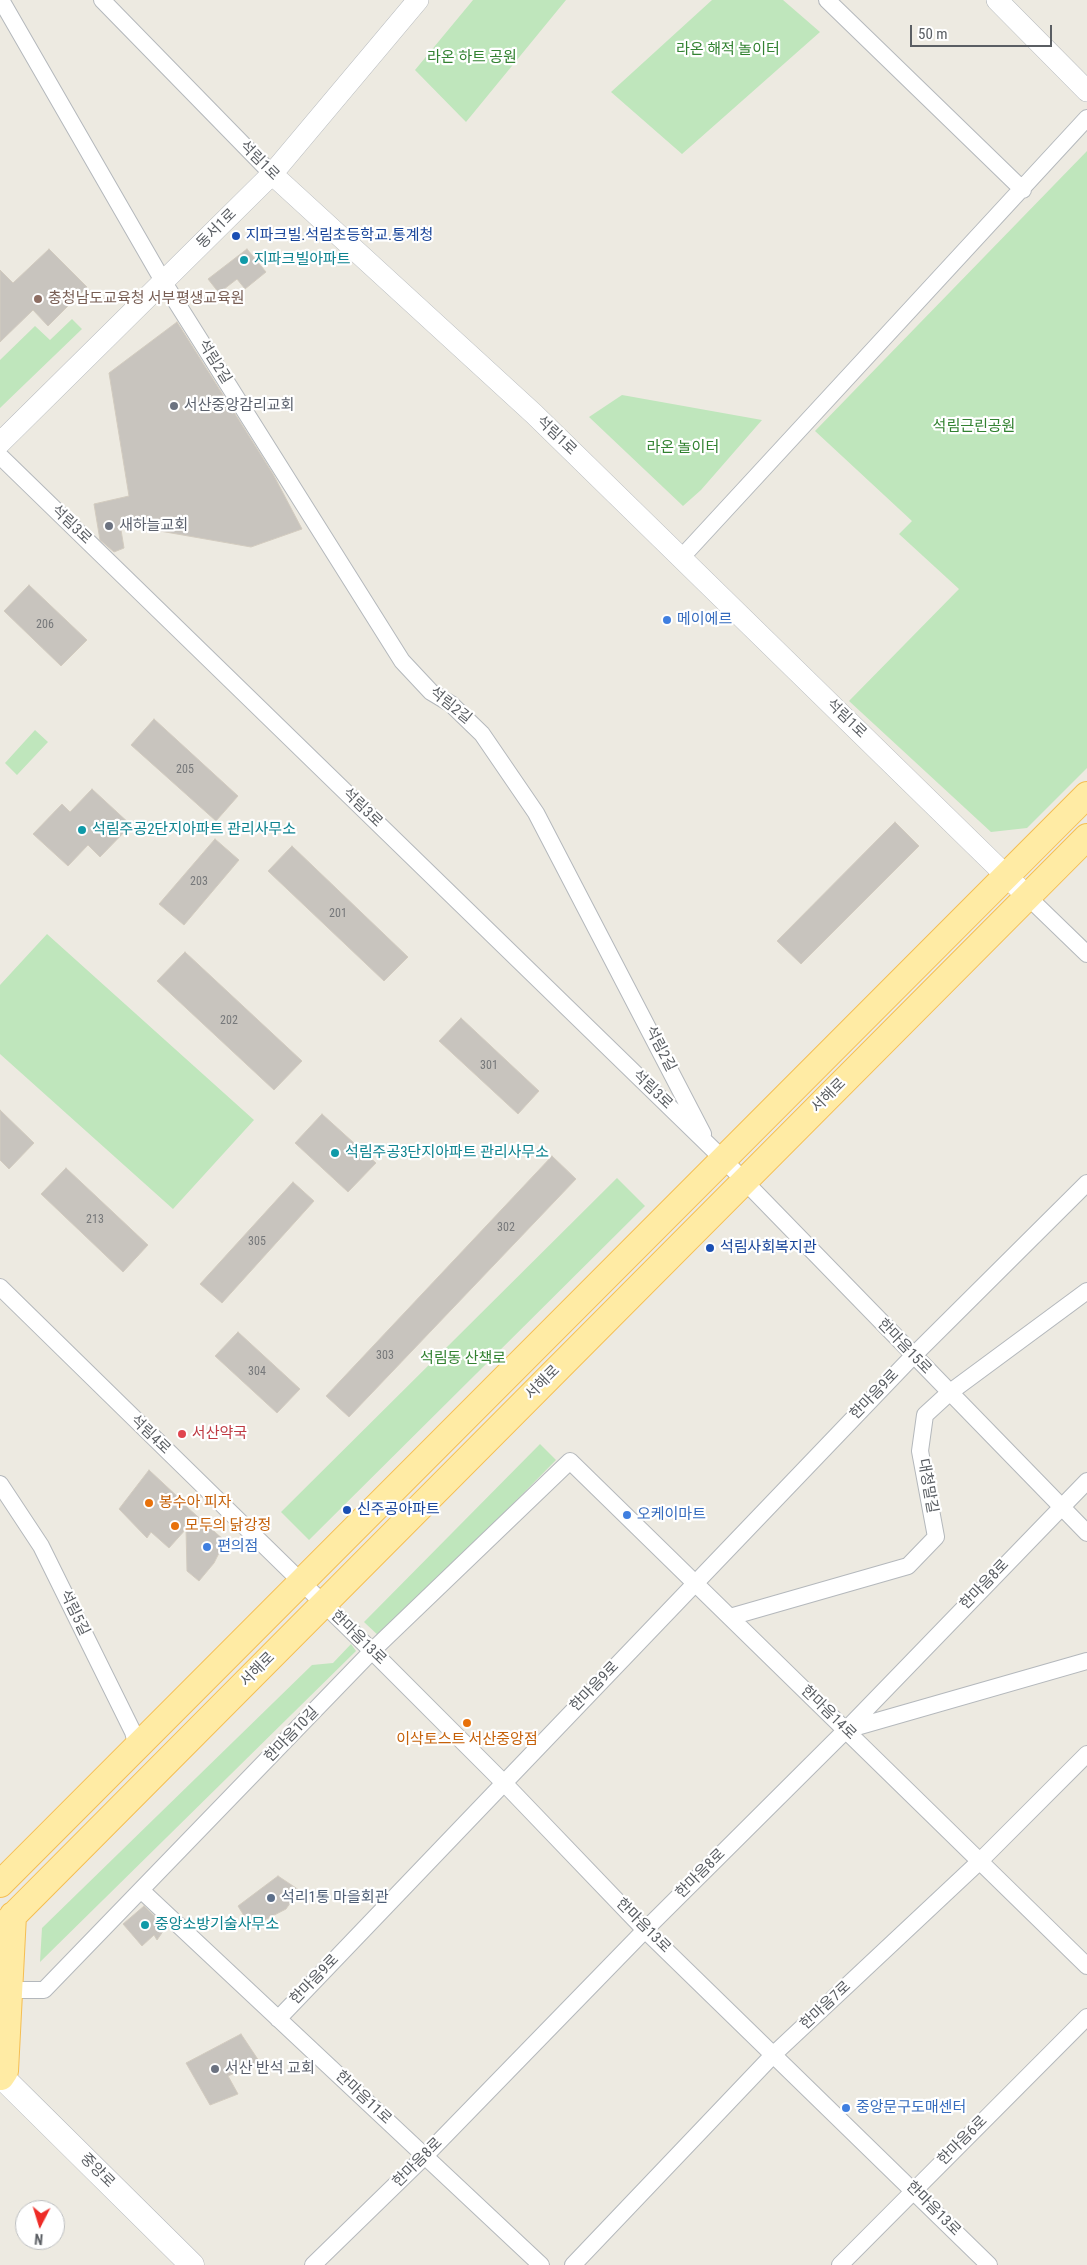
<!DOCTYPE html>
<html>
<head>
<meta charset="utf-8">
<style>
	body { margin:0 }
	#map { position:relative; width:1087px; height:2265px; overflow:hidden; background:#edeae1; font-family:"Roboto Condensed",sans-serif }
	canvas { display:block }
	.north { position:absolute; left:15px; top:2200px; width:50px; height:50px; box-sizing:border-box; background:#fff; border:1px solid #bdbfc1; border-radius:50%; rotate:185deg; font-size:14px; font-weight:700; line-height:20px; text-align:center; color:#5a5e63 }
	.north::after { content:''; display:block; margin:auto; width:18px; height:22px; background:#ee2b26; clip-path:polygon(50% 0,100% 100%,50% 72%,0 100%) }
	.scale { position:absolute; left:910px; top:25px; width:142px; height:22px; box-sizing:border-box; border:2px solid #5a5e63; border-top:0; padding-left:6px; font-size:15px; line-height:18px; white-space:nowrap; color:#5a5e63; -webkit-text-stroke:4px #fff; paint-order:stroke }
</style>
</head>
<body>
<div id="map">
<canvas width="1087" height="2265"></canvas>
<div class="north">N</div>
<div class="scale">50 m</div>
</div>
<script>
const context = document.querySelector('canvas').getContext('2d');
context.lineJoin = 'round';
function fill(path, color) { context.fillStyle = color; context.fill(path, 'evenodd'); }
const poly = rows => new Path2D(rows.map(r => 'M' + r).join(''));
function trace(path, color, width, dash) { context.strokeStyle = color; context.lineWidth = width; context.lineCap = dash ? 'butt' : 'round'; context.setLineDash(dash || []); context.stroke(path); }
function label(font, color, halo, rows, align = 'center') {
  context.font = font + ' "Roboto Condensed","Noto Sans KR",sans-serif'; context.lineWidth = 4.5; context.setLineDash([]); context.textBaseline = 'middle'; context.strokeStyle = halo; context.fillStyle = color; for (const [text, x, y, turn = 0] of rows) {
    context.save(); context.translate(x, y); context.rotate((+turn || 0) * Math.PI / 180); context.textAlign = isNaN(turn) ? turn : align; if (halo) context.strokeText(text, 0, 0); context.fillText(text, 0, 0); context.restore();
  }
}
const green = poly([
	[473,0,566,0,466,122,415,70],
	[712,0,783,0,820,32,682,154,611,92],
	[1087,151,1087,768,1027,828,991,832,849,701,959,589,899,534,912,521,815,431],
	[72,319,82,329,0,408,0,360,35,326,50,340],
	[622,395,762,420,701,490,683,506,589,417],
	[35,730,48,742,17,775,5,763],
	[47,934,254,1120,173,1209,0,1054,0,985],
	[617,1178,645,1206,309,1540,281,1512],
	[540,1444,556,1460,381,1638,364,1622],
	[351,1644,356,1651,40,1962,42,1928,312,1665,333,1663]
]);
const building = poly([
	[49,249,87,287,48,326,33,310,0,342,0,270,13,283,49,249],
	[247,249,266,272,245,289,237,279,219,293,208,279,247,249],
	[177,322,273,474,302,529,251,547,120,524,124,548,114,552,100,540,94,504,129,496,109,373,177,322],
	[29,585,87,640,61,666,4,611,29,585],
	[154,719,238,796,216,821,131,745,154,719],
	[92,789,131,825,100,857,88,845,68,866,33,834,62,804,70,812,92,789],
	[895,822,919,846,801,964,777,941,895,822],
	[215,839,239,860,184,925,159,904,215,839],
	[292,846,408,957,384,981,268,871,292,846],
	[185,952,302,1061,274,1090,157,981,185,952],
	[461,1018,539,1091,518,1114,439,1041,461,1018],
	[0,1110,34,1143,9,1169,0,1160,0,1110],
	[322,1114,376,1163,348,1192,295,1143,322,1114],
	[552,1156,576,1179,349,1417,326,1396,552,1156],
	[66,1168,148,1245,123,1272,41,1194,66,1168],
	[293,1182,314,1201,222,1303,200,1284,293,1182],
	[238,1332,300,1389,277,1413,215,1356,238,1332],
	[149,1470,179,1498,178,1499,225,1541,214,1563,199,1581,187,1571,186,1529,169,1548,151,1532,147,1538,119,1509,149,1470],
	[278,1876,299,1890,286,1909,251,1927,238,1906,278,1876],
	[144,1906,166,1927,157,1940,154,1935,142,1946,123,1924,144,1906],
	[241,2034,259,2061,228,2076,238,2094,210,2105,186,2063,241,2034]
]);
const minor = poly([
	[1,0,163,281,402,661,431,692,451,704,482,734,536,813,703,1134],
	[102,0,272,174],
	[827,0,1023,190],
	[0,456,723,1159,1087,1533],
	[681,558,1087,118],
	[1028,897,1087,954],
	[0,1287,372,1651,504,1783,645,1930,989,2265],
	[0,1484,41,1546,133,1732,137,1747],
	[730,1617,908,1566,936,1537,920,1451,925,1415,949,1393,1087,1291],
	[846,1730,1087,1661],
	[142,1891,541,2265],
	[9,1990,44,1990,372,1651,570,1461,1087,1966],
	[278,2019,913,1356,1087,1183],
	[313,2265,425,2156,645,1930,846,1730,1087,1481],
	[573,2265,774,2054,980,1861,1087,1754],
	[840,2265,1087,2017]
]);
const tertiary = poly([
	[997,0,1087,91],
	[272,174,534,414,1028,897],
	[0,443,272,174,418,0]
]);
const secondary = poly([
	[0,2075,192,2265]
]);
const primary = poly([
	[0,1884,1087,795],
	[0,1929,1087,837],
	[1,2077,5,2071,13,1915]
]);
const markers = [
	[236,236,5,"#1a4fb4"],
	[244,260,5,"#0f9aa8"],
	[38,299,5,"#8d6e63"],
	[174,406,5,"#6b7280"],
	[109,526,5,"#6b7280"],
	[667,620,5,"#3f7fe0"],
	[82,830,5,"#0f9aa8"],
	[335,1153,5,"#0f9aa8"],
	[710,1248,5,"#1a4fb4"],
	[182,1434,5,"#e0444e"],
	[149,1503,5,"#e8710a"],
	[347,1510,5,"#1a4fb4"],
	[627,1515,5,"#3f7fe0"],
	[175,1526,5,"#e8710a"],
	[207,1547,5,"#3f7fe0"],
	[467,1723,5,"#e8710a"],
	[271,1898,5,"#5c6f8a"],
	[145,1925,5,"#0f9aa8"],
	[215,2069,5,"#6b7280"],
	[846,2108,5,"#3f7fe0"]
];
const numberNames = [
	["206",45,625],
	["205",185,770],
	["203",199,882],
	["201",338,914],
	["202",229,1021],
	["301",489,1066],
	["213",95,1220],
	["302",506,1228],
	["305",257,1242],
	["303",385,1356],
	["304",257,1372]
];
const parkNames = [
	["라온 해적 놀이터",728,50],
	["라온 하트 공원",472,58],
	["석림근린공원",974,427],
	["라온 놀이터",683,448],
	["석림동 산책로",463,1359]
];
const streetNames = [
	["석림1로",259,161,45],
	["동서1로",217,229,-45],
	["석림2길",214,362,58],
	["석림1로",556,436,44],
	["석림3로",71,525,44],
	["석림2길",450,706,39],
	["석림1로",846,719,44],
	["석림3로",362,808,44],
	["석림2길",660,1049,63],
	["석림3로",652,1090,44],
	["서해로",829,1096,-45],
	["한마음15로",904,1347,46],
	["서해로",543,1383,-45],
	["한마음9로",875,1395,-46],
	["석림4로",150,1435,44],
	["대청말길",927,1486,80],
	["한마음8로",985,1585,-46],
	["석림5길",74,1613,64],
	["한마음13로",358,1638,44],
	["서해로",258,1670,-45],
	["한마음9로",595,1687,-46],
	["한마음14로",828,1713,44],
	["한마음10길",292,1735,-46],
	["한마음8로",701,1874,-45],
	["한마음13로",643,1926,45],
	["한마음9로",315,1980,-46],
	["한마음7로",826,2006,-43],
	["한마음11로",363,2098,43],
	["한마음6로",963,2141,-45],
	["한마음8로",418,2163,-45],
	["중앙로",97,2171,45],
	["한마음13로",933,2209,45]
];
const transitNames = [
	["지파크빌.석림초등학교.통계청",246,236],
	["석림사회복지관",720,1248],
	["신주공아파트",357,1510]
];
const cultureNames = [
	["지파크빌아파트",254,260],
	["석림주공2단지아파트 관리사무소",92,830],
	["석림주공3단지아파트 관리사무소",345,1153],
	["중앙소방기술사무소",155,1925]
];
const educationNames = [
	["충청남도교육청 서부평생교육원",48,299]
];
const worshipNames = [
	["서산중앙감리교회",184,406],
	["새하늘교회",119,526],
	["서산 반석 교회",225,2069]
];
const shopNames = [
	["메이에르",677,620],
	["오케이마트",637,1515],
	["편의점",217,1547],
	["중앙문구도매센터",856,2108]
];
const healthNames = [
	["서산약국",192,1434]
];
const foodNames = [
	["봉수아 피자",159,1503],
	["모두의 닭강정",185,1526],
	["이삭토스트 서산중앙점",467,1740,"center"]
];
const serviceNames = [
	["석리1통 마을회관",281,1898]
];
fill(green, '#bfe6bc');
fill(building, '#c8c4be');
trace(building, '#d2cbbf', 1);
trace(minor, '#b4b8bc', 18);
trace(tertiary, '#b4b8bc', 22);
trace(secondary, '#b5b9be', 25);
trace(primary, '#f5be52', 28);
trace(minor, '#fff', 16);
trace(tertiary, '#fff', 21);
trace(secondary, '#fff', 24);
trace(primary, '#ffeba4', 26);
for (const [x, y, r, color] of markers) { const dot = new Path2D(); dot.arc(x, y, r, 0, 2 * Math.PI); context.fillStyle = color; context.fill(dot); trace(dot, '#fff', 2); }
label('12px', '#76787a', null, numberNames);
label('15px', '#328231', '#fff', parkNames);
label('15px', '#5a5e63', '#fff', streetNames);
label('15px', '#164399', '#fff', transitNames, 'left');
label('15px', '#0d838f', '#fff', cultureNames, 'left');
label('15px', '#785e54', '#fff', educationNames, 'left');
label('15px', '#5b616d', '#fff', worshipNames, 'left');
label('15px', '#366cbe', '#fff', shopNames, 'left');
label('15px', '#be3a42', '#fff', healthNames, 'left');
label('15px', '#c56008', '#fff', foodNames, 'left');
label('15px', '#4e5e75', '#fff', serviceNames, 'left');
</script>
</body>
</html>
